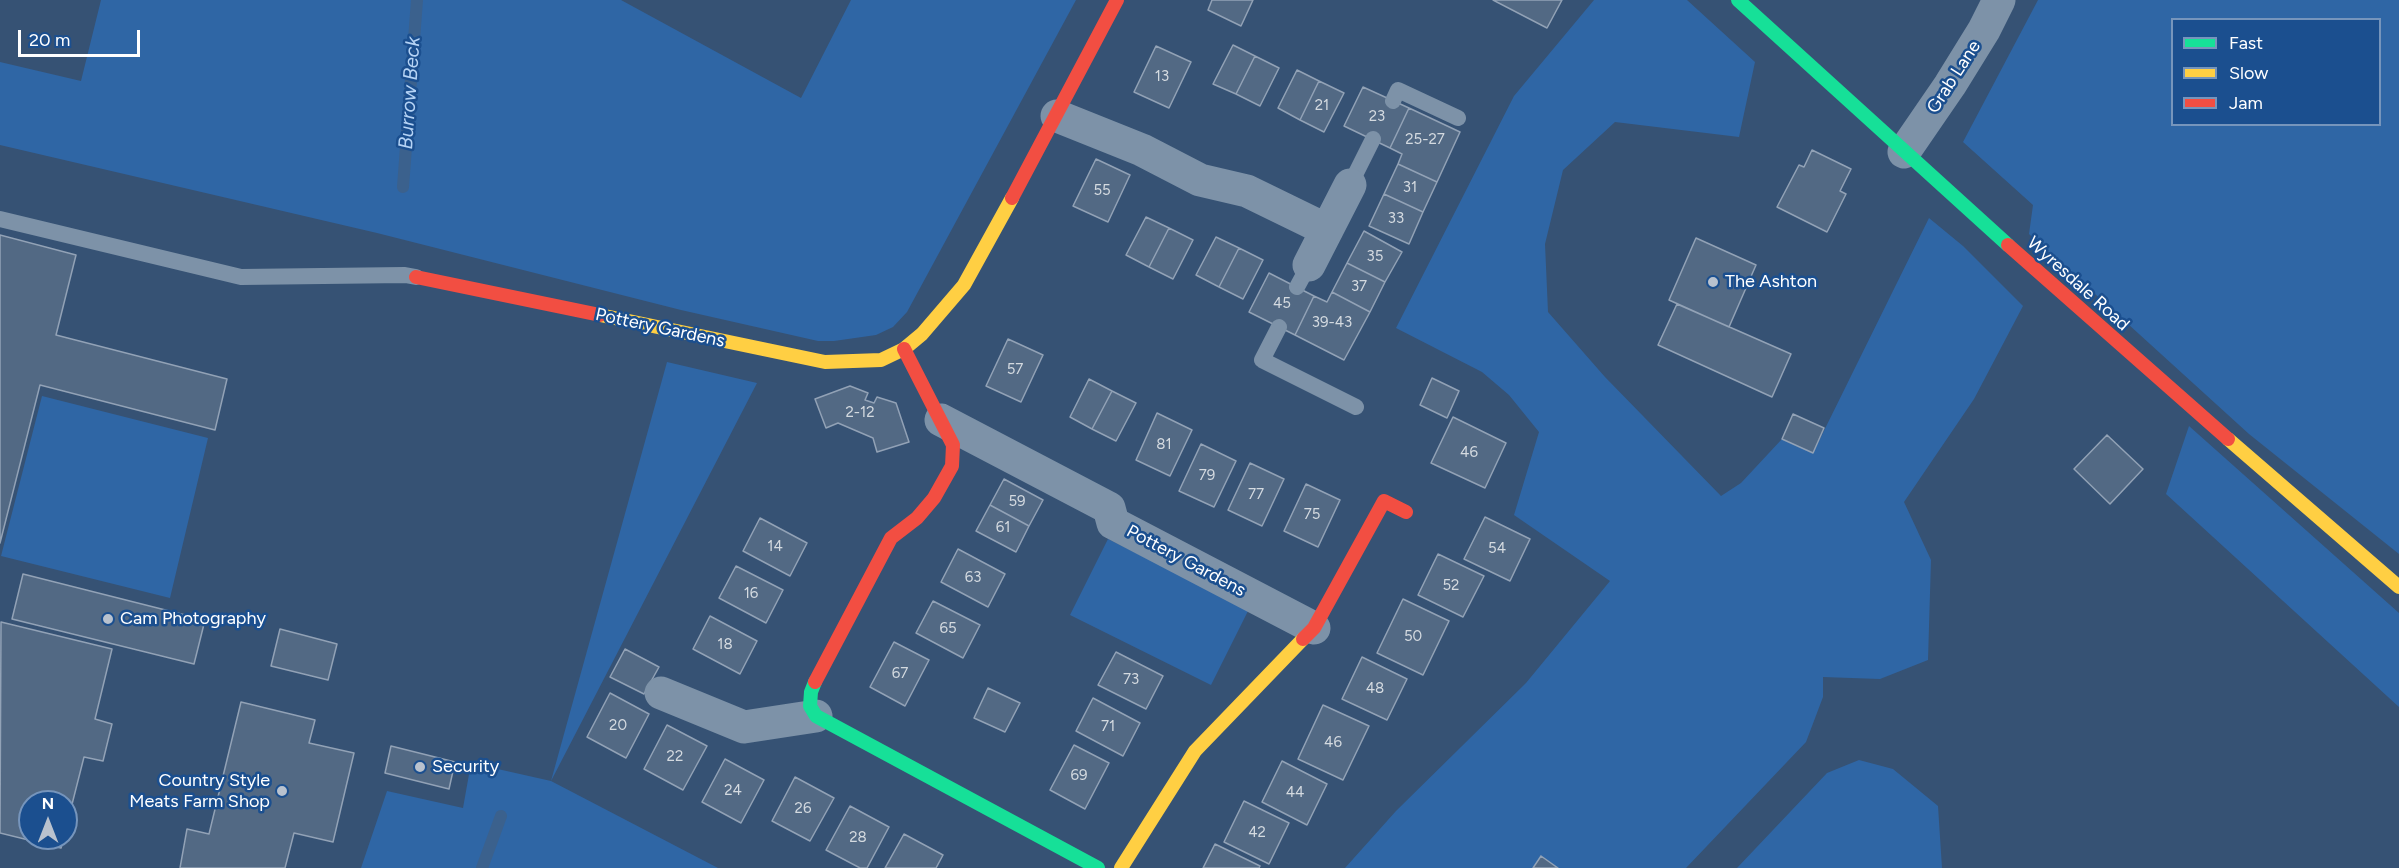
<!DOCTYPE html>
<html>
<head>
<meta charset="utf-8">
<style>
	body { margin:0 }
	#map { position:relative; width:2399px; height:868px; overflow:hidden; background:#365274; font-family:Figtree,sans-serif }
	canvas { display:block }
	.legend { position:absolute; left:2171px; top:18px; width:210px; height:108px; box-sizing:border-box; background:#1b4f8f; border:2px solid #7695bc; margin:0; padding:8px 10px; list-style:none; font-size:18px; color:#fff }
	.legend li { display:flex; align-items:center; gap:12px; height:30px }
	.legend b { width:30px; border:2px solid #7695bc }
	.north { position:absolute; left:18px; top:790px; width:60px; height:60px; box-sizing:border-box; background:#1b4f8f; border:2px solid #7695bc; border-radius:50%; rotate:0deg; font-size:16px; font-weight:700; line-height:24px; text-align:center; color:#fff }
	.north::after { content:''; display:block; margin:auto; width:21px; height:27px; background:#b9c2ce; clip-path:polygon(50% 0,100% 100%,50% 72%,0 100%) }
	.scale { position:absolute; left:18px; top:30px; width:122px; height:27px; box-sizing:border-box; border:3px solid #fff; border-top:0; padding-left:8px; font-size:18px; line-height:21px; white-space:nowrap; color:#fff; -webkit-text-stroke:4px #1b4f8f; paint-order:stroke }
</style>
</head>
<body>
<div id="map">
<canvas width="2399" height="868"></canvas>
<ul class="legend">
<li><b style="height:8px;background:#16e098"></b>Fast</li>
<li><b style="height:8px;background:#ffcf43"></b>Slow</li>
<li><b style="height:8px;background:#f24e42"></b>Jam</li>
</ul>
<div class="north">N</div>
<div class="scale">20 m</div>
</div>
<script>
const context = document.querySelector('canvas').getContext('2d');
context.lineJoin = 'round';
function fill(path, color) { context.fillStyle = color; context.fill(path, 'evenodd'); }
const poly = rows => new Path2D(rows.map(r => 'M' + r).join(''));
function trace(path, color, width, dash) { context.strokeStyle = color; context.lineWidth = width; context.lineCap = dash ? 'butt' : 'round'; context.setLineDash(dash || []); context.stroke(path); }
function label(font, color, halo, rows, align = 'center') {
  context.font = font + ' Figtree,sans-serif'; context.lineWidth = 5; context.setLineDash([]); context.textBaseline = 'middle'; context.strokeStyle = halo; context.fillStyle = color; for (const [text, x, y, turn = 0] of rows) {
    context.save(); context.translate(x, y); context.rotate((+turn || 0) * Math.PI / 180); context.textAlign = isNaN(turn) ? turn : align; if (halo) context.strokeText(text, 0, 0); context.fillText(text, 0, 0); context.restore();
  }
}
const green = poly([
	[101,0,621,0,801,98,851,0,1076,0,907,312,893,327,876,335,834,341,818,341,681,310,377,233,0,145,0,62,81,81],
	[1594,0,1687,0,1755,62,1739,137,1615,122,1563,170,1545,244,1548,312,1605,377,1721,496,1741,483,1782,439,1813,453,1929,218,1963,246,2023,306,1974,399,1904,502,1931,560,1928,660,1880,679,1823,677,1823,697,1806,742,1686,868,1345,868,1396,811,1526,683,1610,581,1514,515,1539,432,1509,395,1482,372,1396,328,1514,96],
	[2038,0,2399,0,2399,554,2249,434,2029,234,2033,205,1963,142],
	[2172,20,2380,20,2380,124,2172,124],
	[667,362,757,383,551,781,718,868,361,868,387,791,463,808,471,763,551,781],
	[42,396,208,438,170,598,1,556],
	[2189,426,2399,613,2399,707,2166,494],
	[1108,539,1249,609,1211,685,1070,615],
	[1859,760,1893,769,1938,806,1942,868,1737,868,1827,773]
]);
const stream = poly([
	[403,187,417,0],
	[482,868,501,816]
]);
const building = poly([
	[1212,0,1253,0,1241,26,1208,10,1212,0],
	[1493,0,1562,0,1547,28,1493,0],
	[1233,45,1255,56,1236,94,1213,84,1233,45],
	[1156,46,1191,62,1169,108,1134,92,1156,46],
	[1255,56,1279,68,1260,106,1236,94,1255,56],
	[1297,70,1319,81,1300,120,1278,108,1297,70],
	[1319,81,1344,93,1324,132,1300,120,1319,81],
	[1363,87,1409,108,1390,148,1344,126,1363,87],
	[1409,108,1460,132,1437,182,1398,164,1402,154,1390,148,1409,108],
	[1812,150,1851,169,1840,191,1846,194,1827,232,1777,207,1799,165,1804,167,1812,150],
	[1096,159,1130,175,1108,222,1073,206,1096,159],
	[1398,164,1437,182,1423,212,1384,194,1398,164],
	[1384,194,1423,212,1409,244,1369,226,1384,194],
	[1146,217,1169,228,1149,267,1126,255,1146,217],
	[1169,228,1193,240,1173,279,1149,267,1169,228],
	[1364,231,1402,252,1385,282,1347,263,1364,231],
	[0,235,76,255,56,335,227,379,215,430,40,385,0,543,0,235],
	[1216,237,1239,248,1219,287,1196,275,1216,237],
	[1696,238,1756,265,1729,327,1669,300,1696,238],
	[1239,248,1263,260,1243,299,1219,287,1239,248],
	[1347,263,1385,282,1370,312,1332,292,1347,263],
	[1269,273,1314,296,1295,335,1249,312,1269,273],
	[1332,292,1370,312,1344,360,1295,335,1314,296,1327,302,1332,292],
	[1677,304,1791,354,1772,397,1658,345,1677,304],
	[1008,339,1043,355,1021,402,986,386,1008,339],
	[1432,378,1459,391,1447,418,1420,405,1432,378],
	[1089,379,1112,391,1092,429,1070,417,1089,379],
	[850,386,868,393,865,400,874,403,877,397,896,403,909,442,877,452,873,438,838,423,826,428,815,399,850,386],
	[1112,391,1136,403,1116,441,1092,429,1112,391],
	[1157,413,1192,430,1170,476,1136,460,1157,413],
	[1793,414,1824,428,1813,453,1782,439,1793,414],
	[1453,417,1506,443,1485,488,1431,463,1453,417],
	[2107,435,2143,469,2110,504,2074,469,2107,435],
	[1201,444,1236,461,1214,507,1179,491,1201,444],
	[1250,463,1284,479,1262,526,1228,510,1250,463],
	[1004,479,1043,500,1029,526,990,505,1004,479],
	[1306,484,1340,500,1318,547,1284,531,1306,484],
	[990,505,1029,526,1016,552,976,531,990,505],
	[1485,517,1530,539,1510,581,1464,559,1485,517],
	[760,518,807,543,790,576,743,551,760,518],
	[958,549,1005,574,988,607,941,582,958,549],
	[1438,554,1484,576,1463,617,1418,595,1438,554],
	[736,566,783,590,766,623,719,598,736,566],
	[23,574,205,620,194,664,12,619,23,574],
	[1403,599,1449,621,1423,675,1377,653,1403,599],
	[933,601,980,625,963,658,916,633,933,601],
	[710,616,757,641,740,674,693,649,710,616],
	[1,622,112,649,95,719,112,724,103,761,84,757,66,828,66,802,30,802,30,838,64,838,61,848,0,833,1,622],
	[280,629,337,644,328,680,271,666,280,629],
	[894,642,929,660,905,706,870,687,894,642],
	[625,649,659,667,644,694,610,677,625,649],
	[1116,652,1163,676,1146,709,1098,685,1116,652],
	[1362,657,1407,679,1387,720,1342,699,1362,657],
	[988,688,1020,703,1005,732,974,718,988,688],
	[610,693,649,714,626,758,587,737,610,693],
	[1093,698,1140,723,1123,756,1076,731,1093,698],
	[241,702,315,720,309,743,354,753,333,842,294,833,285,868,180,868,187,829,209,834,241,702],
	[1323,705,1369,726,1343,780,1298,759,1323,705],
	[667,725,707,746,683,790,644,769,667,725],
	[1074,745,1109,763,1085,809,1050,790,1074,745],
	[391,746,455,762,449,789,385,773,391,746],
	[725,759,764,780,741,823,702,802,725,759],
	[1282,761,1327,784,1307,825,1262,802,1282,761],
	[795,777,834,798,810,841,772,821,795,777],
	[1244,801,1289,823,1269,864,1224,842,1244,801],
	[850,806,889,827,867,868,860,868,826,850,850,806],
	[904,834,943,855,936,868,885,868,904,834],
	[1215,844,1260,866,1259,868,1203,868,1215,844],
	[1541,856,1558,868,1533,868,1541,856]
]);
const lane = poly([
	[1393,101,1398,90,1458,118],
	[1350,185,1373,139],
	[0,219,241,277,405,275,416,277],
	[1297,287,1309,265],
	[1279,327,1262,360,1356,407]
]);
const street = poly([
	[1057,116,1142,150,1200,180,1247,191,1327,230],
	[1904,152,1950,85,1984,30,1999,0],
	[1309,265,1350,185],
	[941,420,1109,508,1113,523,1314,628],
	[661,693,744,727,816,716]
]);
const fast = poly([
	[1738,0,2008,245],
	[815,682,811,692,810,706,816,716,1098,868]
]);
const slow = poly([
	[600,315,825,362,881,360,904,349,922,334,964,285,1012,198],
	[2228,439,2399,587],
	[1121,868,1195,751,1303,639]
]);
const jam = poly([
	[1012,198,1117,0],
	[2008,245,2228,439],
	[416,277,600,315],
	[1303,639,1314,628,1384,501,1406,512],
	[815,682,891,538,917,518,934,498,952,466,953,445,904,349]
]);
const markers = [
	[1713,282,6,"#b9c2ce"],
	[108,619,6,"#b9c2ce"],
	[420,767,6,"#b9c2ce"],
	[282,791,6,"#b9c2ce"]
];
const numberNames = [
	["13",1162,77],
	["21",1322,106],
	["23",1377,117],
	["25-27",1425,140],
	["31",1410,188],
	["55",1102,191],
	["33",1396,219],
	["35",1375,257],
	["37",1359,287],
	["45",1282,304],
	["39-43",1332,323],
	["57",1015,370],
	["2-12",860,413],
	["81",1164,445],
	["46",1469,453],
	["79",1207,476],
	["77",1256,495],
	["59",1017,502],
	["75",1312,515],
	["61",1003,528],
	["14",775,547],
	["54",1497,549],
	["63",973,578],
	["52",1451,586],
	["16",751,594],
	["65",948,629],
	["50",1413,637],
	["18",725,645],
	["67",900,674],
	["73",1131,680],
	["48",1375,689],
	["20",618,726],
	["71",1108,727],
	["46",1333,743],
	["22",675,757],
	["69",1079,776],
	["24",733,791],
	["44",1295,793],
	["26",803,809],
	["42",1257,833],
	["28",858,838]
];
const streetNames = [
	["Grab Lane",1954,77,-57],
	["Wyresdale Road",2078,284,42],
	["Pottery Gardens",660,328,12],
	["Pottery Gardens",1186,561,28]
];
const poiNames = [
	["The Ashton",1725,282],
	["Cam Photography",120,619],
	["Security",432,767],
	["Country Style",270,781,"right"],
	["Meats Farm Shop",270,802,"right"]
];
const waterNames = [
	["Burrow Beck",410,93,-86]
];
fill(green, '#2f66a5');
trace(stream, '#3b618d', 12);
fill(building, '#526984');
trace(building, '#92a2b6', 1.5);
trace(lane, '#7d92a8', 16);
trace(street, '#7d92a8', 33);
trace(fast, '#16e098', 14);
trace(slow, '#ffcf43', 14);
trace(jam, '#f24e42', 14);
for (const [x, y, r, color] of markers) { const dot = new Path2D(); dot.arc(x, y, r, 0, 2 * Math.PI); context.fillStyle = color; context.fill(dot); trace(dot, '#1b4f8f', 2); }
label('15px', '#d4dae0', null, numberNames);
label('18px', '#fff', '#1b4f8f', streetNames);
label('18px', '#fff', '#1b4f8f', poiNames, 'left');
label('italic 20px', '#b5d3f5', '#1b4f8f', waterNames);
</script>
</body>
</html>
